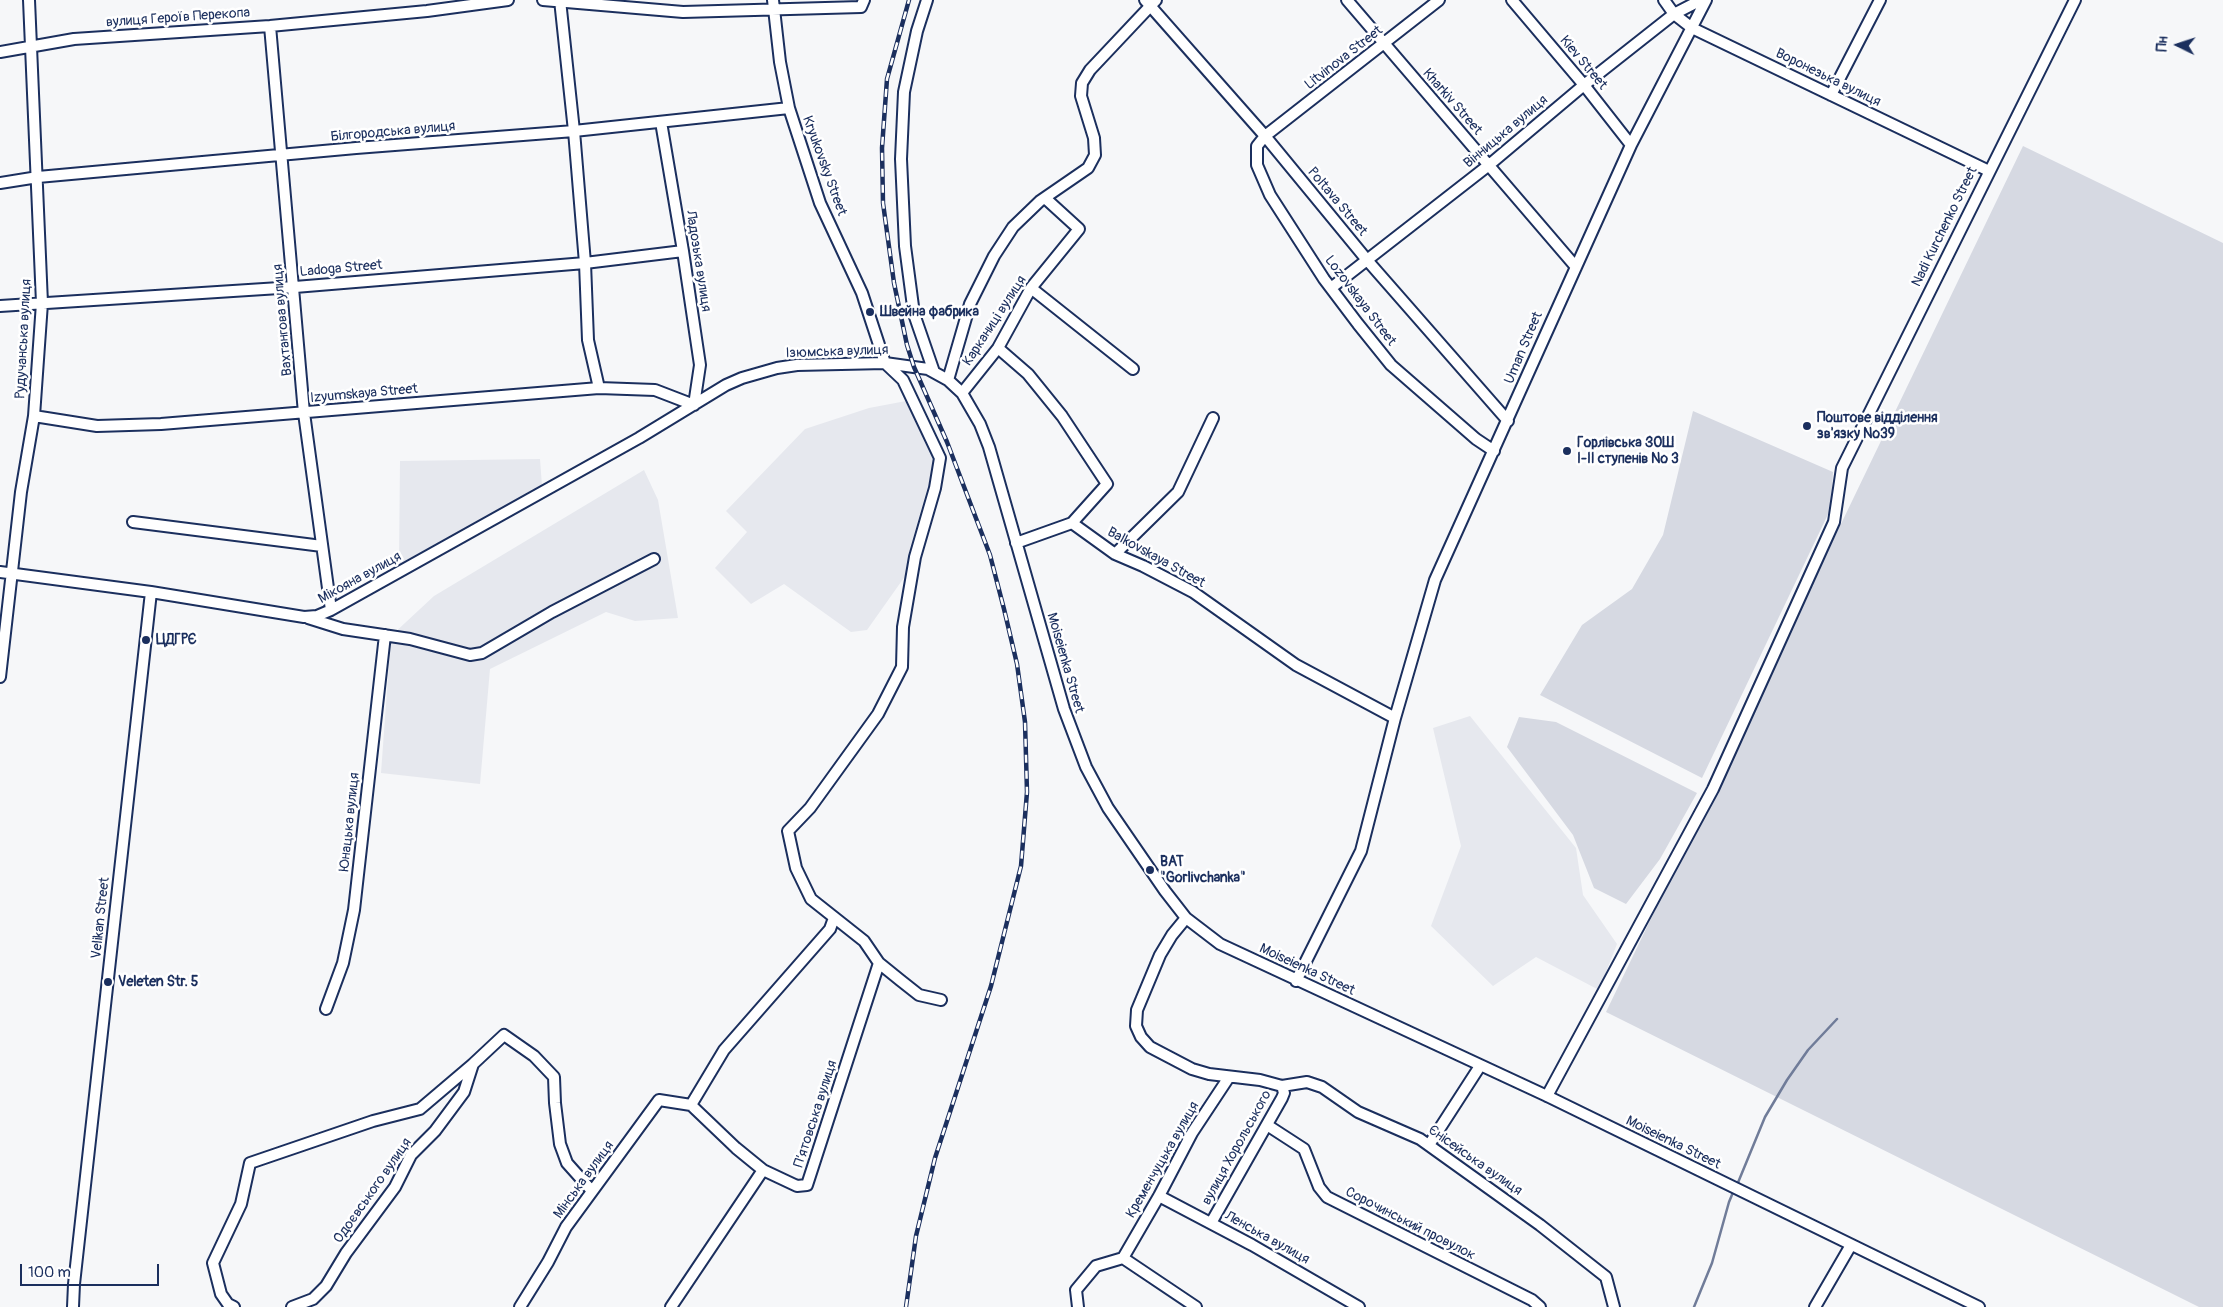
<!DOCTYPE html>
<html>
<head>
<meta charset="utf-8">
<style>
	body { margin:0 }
	#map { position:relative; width:2223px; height:1307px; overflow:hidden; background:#f6f7f9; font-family:Pangolin,sans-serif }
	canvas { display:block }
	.north { position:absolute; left:2153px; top:20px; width:50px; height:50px; -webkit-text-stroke:4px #fff; paint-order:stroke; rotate:274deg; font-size:14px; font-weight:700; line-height:20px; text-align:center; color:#1b2f5e }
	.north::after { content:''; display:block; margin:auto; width:18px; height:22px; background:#1b2f5e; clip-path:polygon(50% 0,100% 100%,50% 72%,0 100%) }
	.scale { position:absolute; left:20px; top:1264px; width:139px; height:22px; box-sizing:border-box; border:2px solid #1b2f5e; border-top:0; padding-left:6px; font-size:15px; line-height:18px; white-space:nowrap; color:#1b2f5e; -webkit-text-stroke:4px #fff; paint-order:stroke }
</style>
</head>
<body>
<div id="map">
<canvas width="2223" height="1307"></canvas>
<div class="north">Пн</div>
<div class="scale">100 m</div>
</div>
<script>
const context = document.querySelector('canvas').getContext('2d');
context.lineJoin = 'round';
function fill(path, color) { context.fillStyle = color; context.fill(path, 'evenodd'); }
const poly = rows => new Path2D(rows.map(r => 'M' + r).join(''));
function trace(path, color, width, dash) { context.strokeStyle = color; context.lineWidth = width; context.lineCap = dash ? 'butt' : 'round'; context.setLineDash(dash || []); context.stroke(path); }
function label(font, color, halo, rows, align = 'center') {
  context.font = font + ' Pangolin,sans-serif'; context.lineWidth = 5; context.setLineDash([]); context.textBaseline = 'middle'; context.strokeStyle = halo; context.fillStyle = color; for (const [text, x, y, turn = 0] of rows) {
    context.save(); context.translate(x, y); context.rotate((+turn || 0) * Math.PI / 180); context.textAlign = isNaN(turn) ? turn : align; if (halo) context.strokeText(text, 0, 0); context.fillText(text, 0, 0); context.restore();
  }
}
const built = poly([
	[906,401,936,458,910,548,908,572,867,630,851,632,784,584,751,604,715,568,747,532,726,511,805,429,869,408],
	[540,459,542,486,399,564,400,461],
	[644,470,658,500,678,618,635,621,606,612,490,669,480,784,381,773,391,636,434,596],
	[1470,716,1576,848,1583,895,1617,944,1599,990,1536,957,1493,986,1431,926,1461,846,1433,728]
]);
const green = poly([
	[2023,146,2223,243,2223,1307,2199,1307,1606,1012],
	[1693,411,1833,472,1831,508,1702,778,1540,695,1582,625,1632,589,1663,535],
	[1519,717,1556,722,1697,793,1660,859,1626,904,1594,888,1573,835,1507,747]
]);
const stream = poly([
	[1737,1185,1765,1117,1787,1080,1808,1050,1837,1019],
	[1694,1307,1712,1263,1729,1202,1734,1190]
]);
const minor = poly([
	[543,0,683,12,861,7,864,0],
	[560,0,574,131,585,263,588,340,599,388],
	[773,0,780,62,789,108,820,203,862,293,885,363,903,380,940,458,935,488,915,557,903,627,902,667,878,714,810,808,788,831,796,868,811,899,864,941,879,963,900,980,919,995,941,1000],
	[927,0,917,31,904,92,901,159,905,246,914,314,934,372],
	[1145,0,1265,136,1367,260,1508,421],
	[1347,0,1576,267],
	[1439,0,1265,136,1257,146,1257,165,1270,195,1324,279,1358,324,1391,365,1476,439,1494,451],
	[1512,0,1584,85,1631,145],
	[1664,0,1674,14,1692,28,1989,171],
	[270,26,304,413,331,610],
	[0,52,74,39,270,26,427,11,508,0],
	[1831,95,1880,0],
	[661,122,683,251,700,365,694,405],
	[0,183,38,177,356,148,574,131,789,108],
	[1031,288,1133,369],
	[1331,288,1489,165,1584,85,1674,14,1701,0],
	[0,306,295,287,585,263,683,251],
	[998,348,1028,374,1062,416,1107,484,1072,523,1115,554,1143,566,1193,592,1296,665,1395,718],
	[948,380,970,304,994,256,1013,227,1040,201,1088,168,1095,155,1094,138,1081,96,1082,83,1090,70,1156,0],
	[962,393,998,348,1031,288,1079,229,1045,198],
	[34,416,97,426,161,424,599,388,655,390,694,405],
	[133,522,322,546],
	[1016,543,1072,523],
	[1115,554,1178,492,1213,418],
	[0,572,151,592,304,617,317,616,331,610,639,438,726,385,742,378,777,368,797,365,885,363,928,369,948,380,962,393,980,424,989,447,1064,709,1086,767,1108,808,1165,891,1186,918,1220,944,1547,1096,1979,1307],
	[308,618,343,629,410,639,470,655,482,653,552,612,654,559],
	[0,677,21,492,34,416,42,303,29,0],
	[1186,918,1172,935,1160,955,1137,1010,1136,1026,1141,1037,1150,1047,1192,1069,1209,1074,1260,1080,1282,1086,1307,1082,1322,1087,1358,1112,1420,1139,1540,1225,1606,1277,1614,1307],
	[1296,981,1361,851,1395,718,1435,580,1631,145,1706,0],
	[326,1009,343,963,354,910,385,635],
	[1547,1096,1713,789,1834,522,1842,468,2075,0],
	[691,1105,724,1050,830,929,834,918],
	[1267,1125,1304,1149,1319,1187,1327,1197,1532,1300,1540,1307],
	[1429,1145,1480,1066],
	[1159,1196,1252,1245,1359,1307],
	[1211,1223,1282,1098,1284,1093,1282,1086],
	[1123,1258,1159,1196,1192,1133,1229,1077],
	[1123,1258,1196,1307],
	[73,1307,74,1284,151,592],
	[234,1307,228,1304,221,1294,213,1263,241,1204,250,1163,373,1121,420,1109,473,1064],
	[292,1307,313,1299,326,1286,346,1253,395,1187,411,1155,435,1131,464,1092,473,1064,504,1035,534,1056,554,1077,555,1103,560,1144,567,1163,592,1191],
	[520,1307,548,1262,566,1227,659,1100,691,1105,736,1148,763,1170,797,1186,807,1185,879,963],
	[671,1307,763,1170],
	[1078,1307,1076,1290,1096,1266,1123,1258],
	[1815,1307,1851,1245]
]);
const rail = poly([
	[906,1307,916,1236,935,1158,991,986,1021,866,1027,792,1025,722,1017,664,1004,609,990,555,947,442,914,367,907,345,894,283,883,203,882,148,887,79,909,0]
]);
const markers = [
	[870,312,5,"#1b2f5e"],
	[1807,426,5,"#1b2f5e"],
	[1567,451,5,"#1b2f5e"],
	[146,640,5,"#1b2f5e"],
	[1150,870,5,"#1b2f5e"],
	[108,982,5,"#1b2f5e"]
];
const streetNames = [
	["вулиця Героїв Перекопа",178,18,-4],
	["Litvinova Street",1344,58,-38],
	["Kiev Street",1583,63,50],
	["Воронезька вулиця",1828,78,26],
	["Kharkiv Street",1452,102,49],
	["Білгородська вулиця",393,132,-5],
	["Вінницька вулиця",1506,132,-40],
	["Kryukovsky Street",824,166,70],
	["Poltava Street",1337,202,50],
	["Nadi Kurchenko Street",1945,227,-64],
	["Ладозька вулиця",698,261,81],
	["Ladoga Street",341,269,-5],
	["Lozovskaya Street",1360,301,53],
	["Вахтангова вулиця",283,320,-95],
	["Карканиці вулиця",995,321,-57],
	["Рудучанська вулиця",24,339,-87],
	["Uman Street",1524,348,-67],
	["Ізюмська вулиця",837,352,-2],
	["Izyumskaya Street",364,394,-5],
	["Balkovskaya Street",1156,558,29],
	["Мікояна вулиця",360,578,-29],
	["Moiseienka Street",1065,663,74],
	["Юнацька вулиця",350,822,-84],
	["Velikan Street",101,918,-84],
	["Moiseienka Street",1307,970,25],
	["П’ятовська вулиця",816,1114,-72],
	["Moiseienka Street",1673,1143,26],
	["вулиця Хорольського",1237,1148,-61],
	["Кременчуцька вулиця",1163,1160,-60],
	["Єнісейська вулиця",1475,1161,35],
	["Мінська вулиця",584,1180,-54],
	["Одоєвського вулиця",373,1191,-55],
	["Сорочинський провулок",1410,1224,27],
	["Ленська вулиця",1267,1238,29]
];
const poiNames = [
	["Швейна фабрика",880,312],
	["Поштове відділення",1817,418],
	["зв'язку №39",1817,434],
	["Горлівська ЗОШ",1577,443],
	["І-ІІ ступенів № 3",1577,459],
	["ЦДГРЄ",156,640],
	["BAT",1160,862],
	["\"Gorlivchanka\"",1160,878],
	["Veleten Str. 5",118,982]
];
fill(built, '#e6e8ee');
fill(green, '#d6d9e2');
trace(stream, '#707c99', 2.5);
trace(minor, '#1b2f5e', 14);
trace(minor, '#fff', 10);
trace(rail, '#1b2f5e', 4.5);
trace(rail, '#fff', 2.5, [8]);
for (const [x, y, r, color] of markers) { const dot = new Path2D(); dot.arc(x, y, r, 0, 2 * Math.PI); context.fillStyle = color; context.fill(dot); trace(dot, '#fff', 2); }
label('14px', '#1b2f5e', '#fff', streetNames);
label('bold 14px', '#1b2f5e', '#fff', poiNames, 'left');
</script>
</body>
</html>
